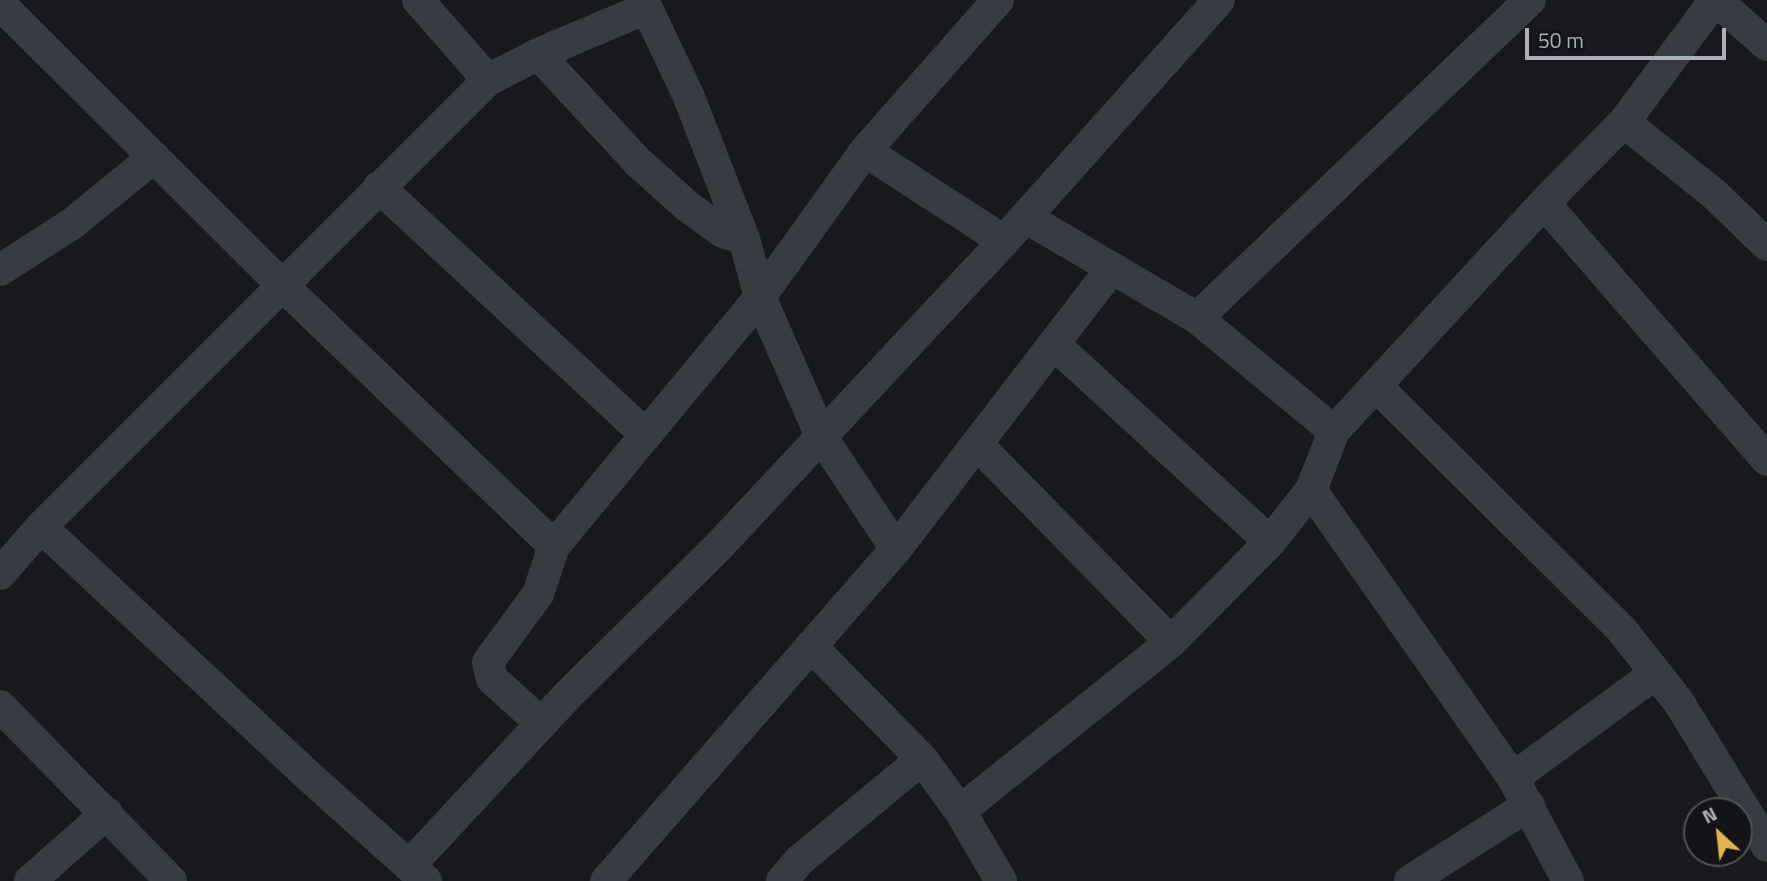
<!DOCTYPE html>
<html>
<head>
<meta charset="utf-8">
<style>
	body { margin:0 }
	#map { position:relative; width:1767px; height:881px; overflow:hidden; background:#19191b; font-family:"Titillium Web",sans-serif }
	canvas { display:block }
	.north { position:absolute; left:1683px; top:797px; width:70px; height:70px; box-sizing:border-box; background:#141416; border:2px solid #515257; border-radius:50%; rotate:333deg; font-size:19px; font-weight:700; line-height:28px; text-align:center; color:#adb0b9 }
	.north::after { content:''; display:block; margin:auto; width:24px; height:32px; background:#e2b64a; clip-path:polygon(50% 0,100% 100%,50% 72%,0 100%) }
	.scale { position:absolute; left:1525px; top:28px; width:201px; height:32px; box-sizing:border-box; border:4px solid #adb0b9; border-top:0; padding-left:9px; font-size:21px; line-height:24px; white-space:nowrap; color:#adb0b9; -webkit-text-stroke:5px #141416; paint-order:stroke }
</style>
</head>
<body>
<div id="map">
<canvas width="1767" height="881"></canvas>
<div class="north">N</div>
<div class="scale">50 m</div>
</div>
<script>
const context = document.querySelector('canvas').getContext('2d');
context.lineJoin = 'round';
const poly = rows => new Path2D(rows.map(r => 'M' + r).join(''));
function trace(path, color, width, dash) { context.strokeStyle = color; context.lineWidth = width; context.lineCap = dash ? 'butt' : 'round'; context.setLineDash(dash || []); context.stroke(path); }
const minor = poly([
	[418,0,488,80],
	[643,0,689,97,744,239,760,297,821,436,896,549],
	[1716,0,1767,45],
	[0,4,282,285,554,546],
	[538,54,638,162,687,206,723,232,744,239],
	[1624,122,1713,193,1767,245],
	[865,151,1004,241],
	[379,187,646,435],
	[1544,203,1767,460],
	[1025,217,1197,318,1334,431,1544,203,1624,122,1715,0],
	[0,270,73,223,154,157],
	[1197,318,1530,0],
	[1054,344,1270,542],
	[1376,386,1621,629,1678,701,1767,846],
	[977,444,1171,642],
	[1311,490,1513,778,1568,881],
	[41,527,314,781,426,881],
	[0,574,41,527,488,80,538,54,647,8],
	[811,646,922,759,960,811,1001,881],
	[0,706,171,881],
	[541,723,492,679,488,662,538,594,554,546,760,297,865,151,998,0],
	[1513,778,1656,673],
	[960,811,1171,642,1270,542,1311,490,1334,431],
	[410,865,568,695,719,546,1004,241,1219,0],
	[30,881,107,813],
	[606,881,896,549,1112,268],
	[782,881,800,860,922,759],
	[1410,881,1529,805]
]);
trace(minor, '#3a3b40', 32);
</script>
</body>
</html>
